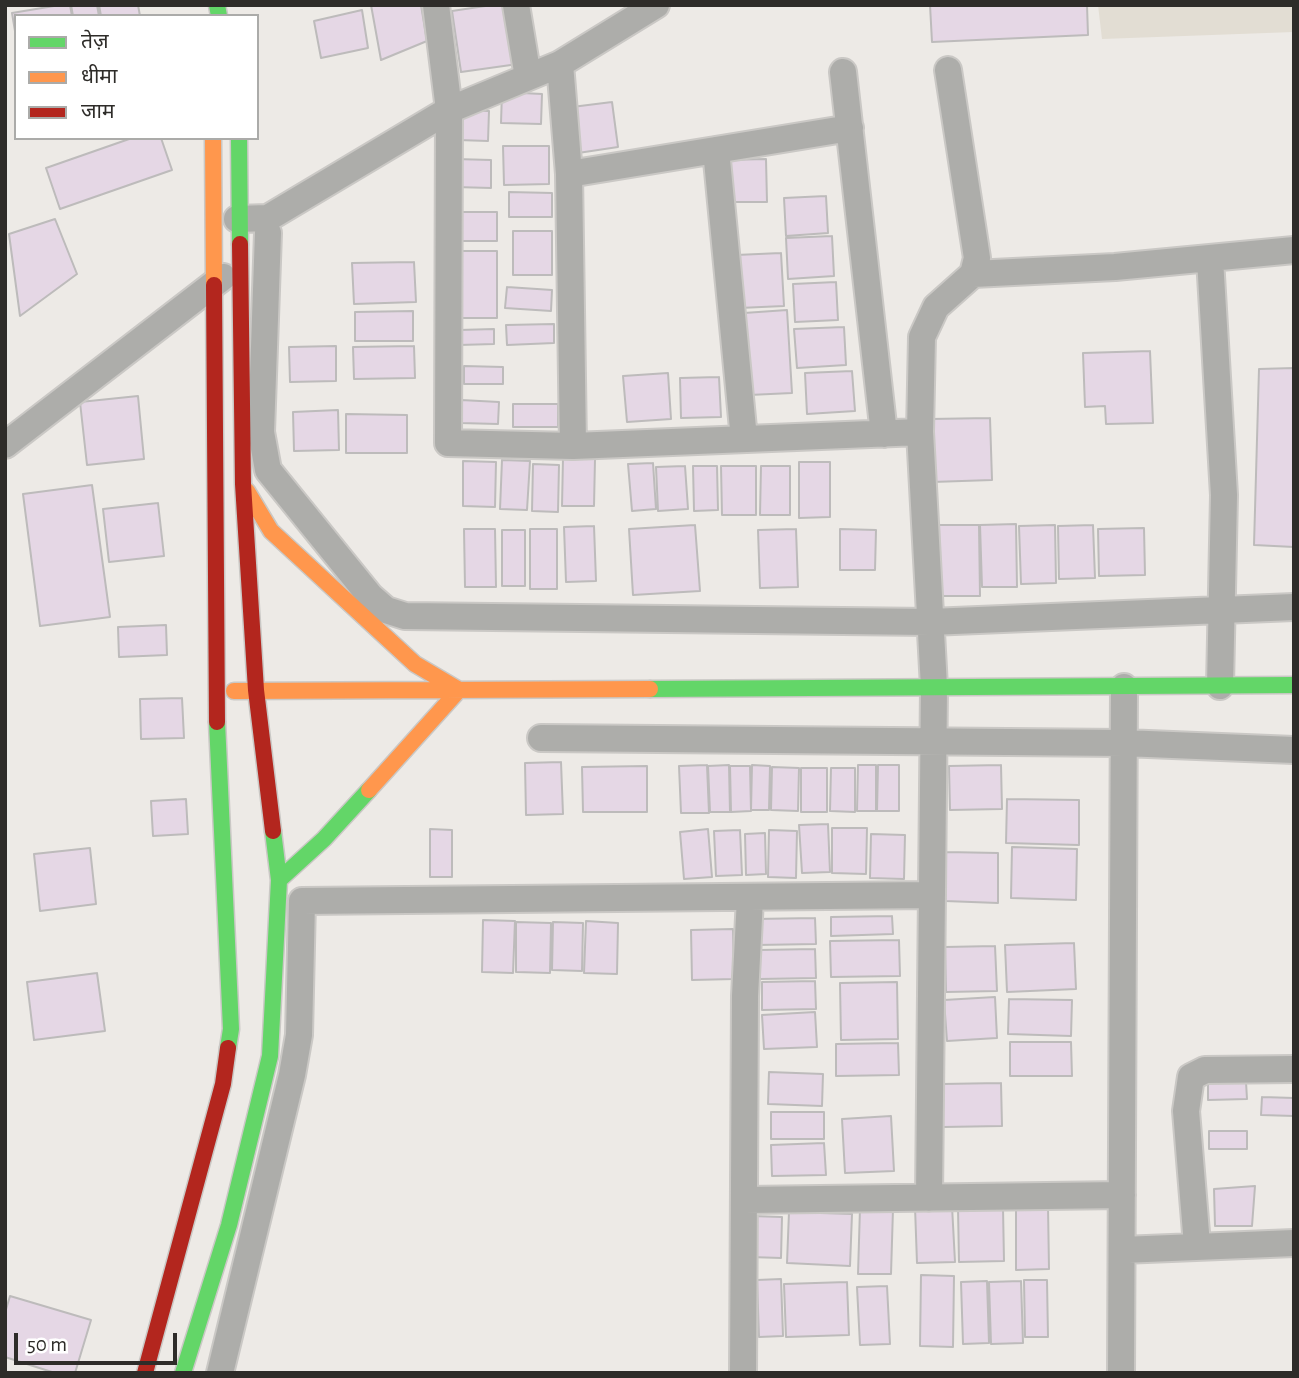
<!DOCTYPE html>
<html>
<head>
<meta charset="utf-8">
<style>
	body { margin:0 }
	#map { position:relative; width:1299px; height:1378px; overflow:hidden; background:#edeae6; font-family:"Alegreya Sans","Noto Sans Devanagari",sans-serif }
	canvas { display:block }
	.frame { position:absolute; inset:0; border:7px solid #2e2c29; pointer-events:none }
	.legend { position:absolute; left:14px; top:14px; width:245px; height:126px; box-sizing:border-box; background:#fff; border:2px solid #ababa9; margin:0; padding:9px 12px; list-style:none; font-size:21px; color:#2e2c29 }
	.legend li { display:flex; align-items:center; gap:14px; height:35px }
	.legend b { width:35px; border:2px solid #ababa9 }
	.scale { position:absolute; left:14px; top:1333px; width:163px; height:32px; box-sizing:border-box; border:4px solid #2e2c29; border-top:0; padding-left:9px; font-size:21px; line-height:24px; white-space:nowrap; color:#2e2c29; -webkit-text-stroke:5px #fff; paint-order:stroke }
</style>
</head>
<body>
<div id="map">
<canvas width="1299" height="1378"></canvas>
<div class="frame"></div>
<ul class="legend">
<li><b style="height:9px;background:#63d668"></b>तेज़</li>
<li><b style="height:9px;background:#ff974d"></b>धीमा</li>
<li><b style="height:9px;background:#b3261e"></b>जाम</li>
</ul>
<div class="scale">50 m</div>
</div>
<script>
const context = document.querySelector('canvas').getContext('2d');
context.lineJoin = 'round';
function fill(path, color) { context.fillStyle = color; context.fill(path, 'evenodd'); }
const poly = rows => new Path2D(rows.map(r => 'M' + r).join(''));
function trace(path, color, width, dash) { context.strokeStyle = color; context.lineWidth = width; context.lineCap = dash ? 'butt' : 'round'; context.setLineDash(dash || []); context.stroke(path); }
const built = poly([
	[1098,5,1294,5,1294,32,1102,39]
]);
const building = poly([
	[60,5,70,5,72,16,16,16,16,37,12,13,60,5],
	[71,5,97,5,99,16,73,16,71,5],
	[99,5,138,5,140,16,101,16,99,5],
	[371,5,421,5,427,41,381,60,371,5],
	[492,5,510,5,518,64,461,72,452,11,492,5],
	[930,5,1087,5,1088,35,932,42,930,5],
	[362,10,368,48,321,58,314,21,362,10],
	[502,92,542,94,541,124,501,123,502,92],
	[612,102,618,147,578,153,572,107,612,102],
	[458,110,489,111,488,141,458,140,458,110],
	[132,138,161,138,172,170,60,209,46,168,132,138],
	[503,146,549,146,549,184,504,185,503,146],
	[455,159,491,160,491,188,455,187,455,159],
	[766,159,767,202,728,202,727,160,766,159],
	[509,192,552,193,552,217,509,217,509,192],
	[826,196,828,233,786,236,784,198,826,196],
	[458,212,497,212,497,241,458,241,458,212],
	[55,219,77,274,20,316,9,234,55,219],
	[513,231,552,231,552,275,513,275,513,231],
	[832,236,834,276,788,279,786,238,832,236],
	[460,251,497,251,497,318,461,318,460,251],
	[781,253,784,306,739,308,736,255,781,253],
	[414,262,416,302,354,304,352,263,414,262],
	[836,282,838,320,795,322,793,284,836,282],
	[507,287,552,290,551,311,505,308,507,287],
	[787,310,792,393,749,395,744,313,787,310],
	[413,311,413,341,355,341,355,312,413,311],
	[554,324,554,343,507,345,506,325,554,324],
	[844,327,846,365,797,368,794,329,844,327],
	[494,329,494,344,459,345,459,330,494,329],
	[336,346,336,381,290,382,289,347,336,346],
	[414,346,415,378,354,379,353,347,414,346],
	[1150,351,1153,423,1106,424,1105,406,1085,407,1083,353,1150,351],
	[464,366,503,367,503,384,464,384,464,366],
	[1294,368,1294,547,1254,545,1259,369,1294,368],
	[852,371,855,411,807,414,805,373,852,371],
	[668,373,671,419,627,422,623,376,668,373],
	[719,377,721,417,681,418,680,378,719,377],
	[138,396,144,459,87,465,80,402,138,396],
	[461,400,499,402,498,424,460,423,461,400],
	[513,404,558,404,558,427,513,427,513,404],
	[338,410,339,450,294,451,293,412,338,410],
	[346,414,407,415,407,453,346,453,346,414],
	[990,418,992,480,932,482,930,419,990,418],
	[563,458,595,459,594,506,562,506,563,458],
	[502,460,530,461,527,510,500,509,502,460],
	[463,461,496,462,495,507,463,506,463,461],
	[799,462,830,462,830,517,799,518,799,462],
	[653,463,656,509,632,511,628,464,653,463],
	[533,464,559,465,558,512,532,511,533,464],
	[685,466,688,509,658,511,656,467,685,466],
	[693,466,717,466,718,510,694,511,693,466],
	[721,466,756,466,756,515,722,515,721,466],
	[761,466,790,466,790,515,760,515,761,466],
	[92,485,110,617,40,626,23,494,92,485],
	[158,503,164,556,109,562,103,509,158,503],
	[1016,524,1017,587,982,587,980,525,1016,524],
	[695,525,700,591,633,595,629,529,695,525],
	[939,525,979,525,980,596,940,596,939,525],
	[1055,525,1056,583,1021,584,1019,526,1055,525],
	[1093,525,1095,578,1059,579,1058,526,1093,525],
	[594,526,596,581,566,582,564,527,594,526],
	[1144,528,1145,575,1099,576,1098,529,1144,528],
	[464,529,495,529,496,587,465,587,464,529],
	[530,529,557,529,557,589,530,589,530,529],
	[796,529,798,587,760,588,758,530,796,529],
	[840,529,876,530,875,570,840,570,840,529],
	[502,530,525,530,525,586,502,586,502,530],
	[166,625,167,655,119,657,118,627,166,625],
	[182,698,184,738,141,739,140,699,182,698],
	[561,762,563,814,526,815,525,763,561,762],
	[707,765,709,813,681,813,679,766,707,765],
	[729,765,730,812,710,812,708,766,729,765],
	[752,765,770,766,769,810,751,810,752,765],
	[858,765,876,765,876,811,857,811,858,765],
	[878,765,899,765,899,811,877,811,878,765],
	[1001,765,1002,809,950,810,949,766,1001,765],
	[647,766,647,812,583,812,582,767,647,766],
	[730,766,750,766,751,811,731,812,730,766],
	[772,767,799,768,798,811,771,810,772,767],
	[801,768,827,768,827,812,801,812,801,768],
	[831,768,855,768,855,812,830,811,831,768],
	[186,799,188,834,153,836,151,801,186,799],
	[1007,799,1079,800,1079,845,1006,843,1007,799],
	[828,824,830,872,802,873,799,825,828,824],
	[832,828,867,828,866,874,832,873,832,828],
	[430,829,452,830,452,877,430,877,430,829],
	[708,829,712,877,684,879,680,832,708,829],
	[740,830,742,875,716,876,714,831,740,830],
	[769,830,797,831,796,878,768,877,769,830],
	[765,833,766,874,746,875,745,834,765,833],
	[871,834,905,835,904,879,870,878,871,834],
	[1012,847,1077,849,1076,900,1011,898,1012,847],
	[90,848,96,904,40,911,34,854,90,848],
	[946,852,998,853,998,903,945,901,946,852],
	[892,916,893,934,831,936,831,917,892,916],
	[815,918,816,944,756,945,755,919,815,918],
	[483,920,515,921,513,973,482,972,483,920],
	[586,921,618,923,617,974,584,973,586,921],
	[516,922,551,923,550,973,516,972,516,922],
	[553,922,583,923,582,971,552,970,553,922],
	[733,929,734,979,692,980,691,930,733,929],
	[899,940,900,976,831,977,830,941,899,940],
	[1074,943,1076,989,1007,992,1005,945,1074,943],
	[995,946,997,991,946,992,945,947,995,946],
	[815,949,816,978,760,979,759,950,815,949],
	[97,973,105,1031,34,1040,27,982,97,973],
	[815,981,816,1009,762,1010,762,982,815,981],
	[897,982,898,1039,841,1040,840,983,897,982],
	[995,997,997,1038,947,1041,944,1000,995,997],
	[1009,999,1072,1000,1071,1036,1008,1034,1009,999],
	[815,1012,817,1047,764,1049,762,1015,815,1012],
	[1010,1042,1071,1042,1072,1076,1010,1076,1010,1042],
	[898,1043,899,1075,836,1076,836,1044,898,1043],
	[769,1072,823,1074,822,1106,768,1104,769,1072],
	[1246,1082,1247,1099,1208,1100,1208,1083,1246,1082],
	[1001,1083,1002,1126,943,1127,942,1084,1001,1083],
	[1262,1097,1294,1098,1294,1116,1261,1115,1262,1097],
	[771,1112,824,1112,824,1139,771,1139,771,1112],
	[891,1116,894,1171,845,1173,842,1119,891,1116],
	[1209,1131,1247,1131,1247,1149,1209,1149,1209,1131],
	[824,1143,826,1175,772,1176,771,1145,824,1143],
	[1255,1186,1252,1226,1215,1226,1214,1189,1255,1186],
	[952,1206,955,1262,917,1263,915,1207,952,1206],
	[1016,1206,1048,1206,1049,1269,1016,1270,1016,1206],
	[860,1208,893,1209,891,1274,858,1274,860,1208],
	[958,1208,1003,1208,1004,1261,959,1262,958,1208],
	[789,1212,852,1214,850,1266,787,1263,789,1212],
	[751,1216,782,1217,781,1258,750,1257,751,1216],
	[921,1275,954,1276,953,1347,920,1346,921,1275],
	[781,1279,783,1336,759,1337,757,1280,781,1279],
	[1024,1280,1047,1280,1048,1337,1025,1337,1024,1280],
	[987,1281,989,1343,963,1344,961,1282,987,1281],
	[1021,1281,1023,1343,991,1344,989,1282,1021,1281],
	[847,1282,849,1335,786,1337,784,1284,847,1282],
	[887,1286,890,1344,860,1345,857,1287,887,1286],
	[10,1296,91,1320,75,1373,55,1373,5,1357,5,1313,10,1296]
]);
const street = poly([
	[436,5,449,110,448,443,573,446,920,432],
	[516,5,528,77],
	[560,64,569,174,573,446],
	[843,72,884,434],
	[716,150,744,439],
	[569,174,850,128],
	[237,219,268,218,449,110,560,64,656,5],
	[268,233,261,432,268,470,370,596,386,610,405,616,930,622,1294,607],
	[1210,259,1224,495,1220,686],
	[973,274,1115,267,1294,250],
	[5,445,223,277],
	[541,738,1124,743,1294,750],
	[929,1198,934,687,920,432,922,337,936,307,973,274,977,258,948,70],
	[745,1200,1122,1195],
	[1197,1245,1186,1111,1191,1077,1205,1070,1294,1069],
	[1122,1250,1294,1243],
	[220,1373,292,1075,299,1035,302,901,932,895],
	[743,1373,745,996,750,898],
	[1121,1373,1124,687]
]);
const fast = poly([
	[217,5,219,16],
	[239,138,240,244],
	[650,689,1294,685],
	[217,722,231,1029,228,1048],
	[279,880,324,839,369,790],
	[183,1373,229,1225,270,1056,279,880,273,831]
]);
const slow = poly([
	[213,138,214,285],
	[247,491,271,531,415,664,459,690,369,790],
	[234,691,650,689]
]);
const jam = poly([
	[240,244,243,484,256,690,273,831],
	[214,285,217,722],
	[145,1373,223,1084,228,1048]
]);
fill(built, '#e2ddd3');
fill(building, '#e5d7e5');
trace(building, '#bdbbbb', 2);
trace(street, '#cac8c5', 30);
trace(fast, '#cac8c5', 19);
trace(slow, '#cac8c5', 19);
trace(jam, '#cac8c5', 19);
trace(street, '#adadaa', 26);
trace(fast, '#63d668', 16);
trace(slow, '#ff974d', 16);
trace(jam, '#b3261e', 16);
</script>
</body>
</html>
